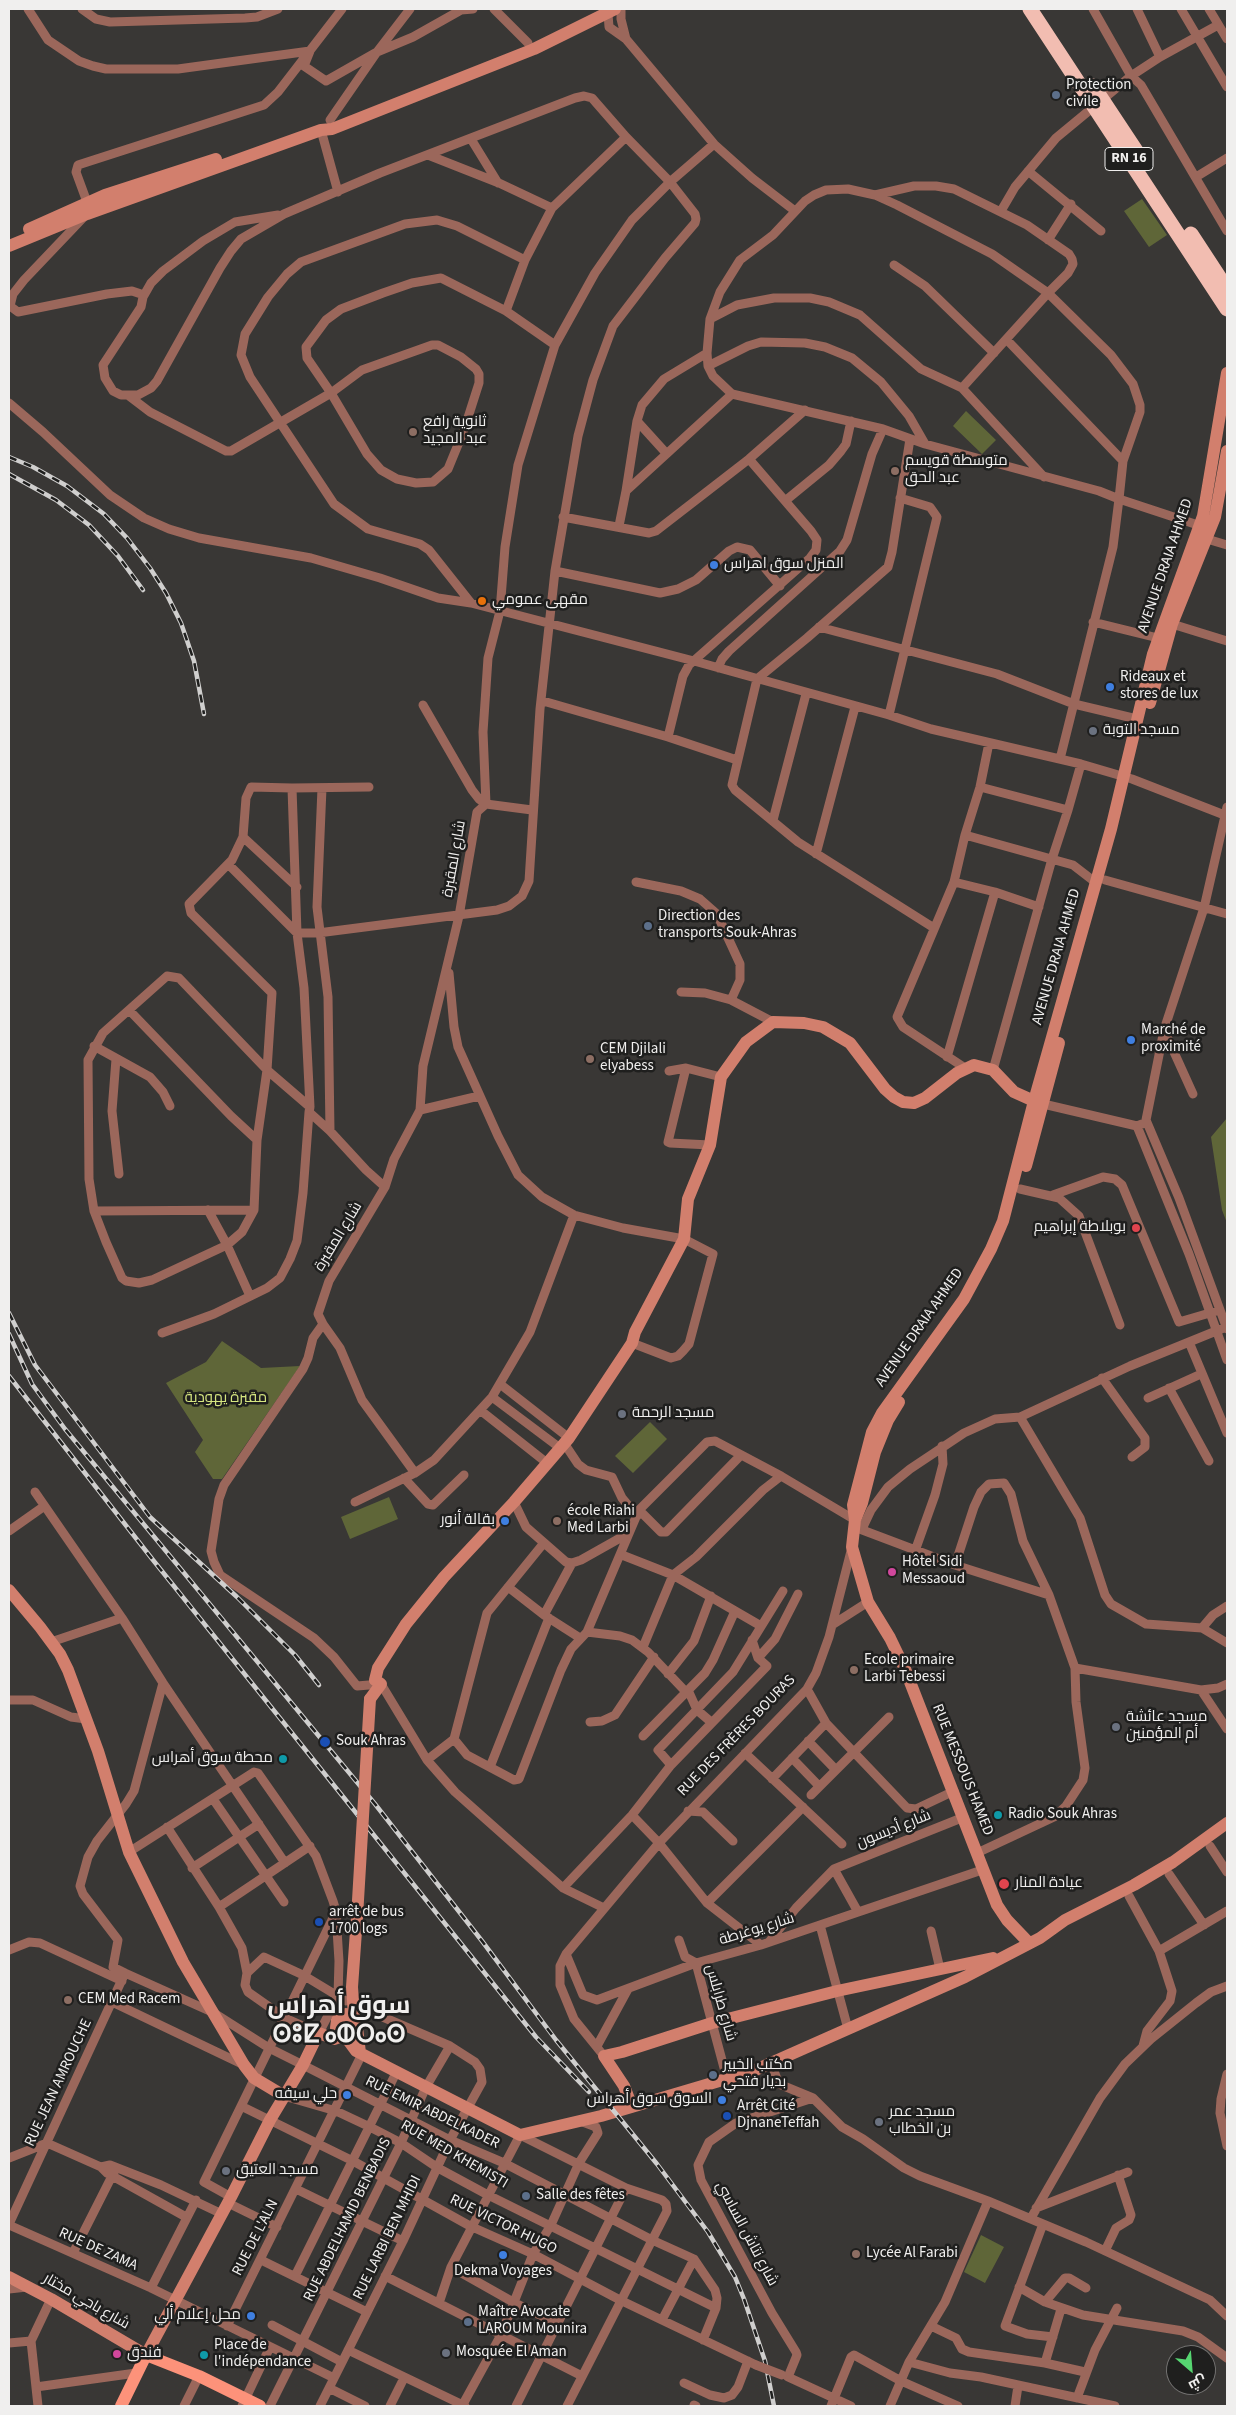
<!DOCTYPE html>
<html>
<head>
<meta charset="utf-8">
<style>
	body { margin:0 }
	#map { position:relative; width:1236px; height:2415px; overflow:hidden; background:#393735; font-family:"Source Sans 3",Cairo,sans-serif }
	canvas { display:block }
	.frame { position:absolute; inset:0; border:10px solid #f0efee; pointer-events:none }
	.north { position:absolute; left:1166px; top:2345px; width:50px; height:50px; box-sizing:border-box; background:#1f1f1e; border:1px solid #737271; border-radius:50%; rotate:153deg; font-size:14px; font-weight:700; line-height:20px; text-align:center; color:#f0efee }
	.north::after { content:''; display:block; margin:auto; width:18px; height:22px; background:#56d671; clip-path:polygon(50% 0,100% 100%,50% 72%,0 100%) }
</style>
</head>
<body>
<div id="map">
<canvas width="1236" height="2415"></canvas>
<div class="frame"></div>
<div class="north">ش</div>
</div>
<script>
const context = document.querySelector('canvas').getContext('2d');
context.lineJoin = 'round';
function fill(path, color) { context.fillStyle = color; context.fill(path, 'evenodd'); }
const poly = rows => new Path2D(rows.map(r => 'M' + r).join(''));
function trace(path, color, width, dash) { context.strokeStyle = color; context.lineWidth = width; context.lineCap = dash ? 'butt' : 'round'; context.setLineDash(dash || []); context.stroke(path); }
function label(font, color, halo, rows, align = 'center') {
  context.font = font + ' "Source Sans 3",Cairo,"Noto Sans Tifinagh",sans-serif'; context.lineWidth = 5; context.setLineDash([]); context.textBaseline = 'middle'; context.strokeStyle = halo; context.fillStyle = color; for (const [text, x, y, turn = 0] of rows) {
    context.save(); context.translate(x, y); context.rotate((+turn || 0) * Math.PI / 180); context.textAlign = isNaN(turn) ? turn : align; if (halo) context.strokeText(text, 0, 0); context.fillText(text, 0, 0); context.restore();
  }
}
const green = poly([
	[1142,199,1167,235,1149,247,1124,211],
	[966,411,996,440,982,454,953,426],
	[1227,1118,1227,1223,1222,1210,1211,1137],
	[222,1341,261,1368,300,1366,222,1479,213,1479,195,1452,203,1440,166,1383,206,1362],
	[650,1422,667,1439,633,1473,615,1456],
	[389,1497,398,1519,350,1539,341,1517],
	[981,2235,1004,2247,985,2283,964,2272]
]);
const street = poly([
	[28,9,48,40,79,61,93,66,106,69,178,69,310,51,304,66,326,81,377,52,413,37,461,10,473,9],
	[82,9,96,19,110,22,245,18,257,17,278,9],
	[494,9,528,43],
	[621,9,621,19,626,39],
	[1093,9,1131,76,1141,85,1227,231],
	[1137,9,1160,57],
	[1181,9,1227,87],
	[1209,9,1227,39],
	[330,120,377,52,410,9],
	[321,130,338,192],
	[471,139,498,183],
	[714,144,752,178,795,211],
	[428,155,499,183,552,208],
	[1028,171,1101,231],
	[1196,177,1227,158],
	[848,189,875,195,897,205,992,254,1048,293,1111,355,1133,384,1140,405,1140,412,1123,461,1119,499,1099,491,925,444,883,429,732,394,713,376,708,366,707,353,710,319,720,292,740,260,773,235,805,201,814,195,826,190,848,189],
	[875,195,914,186,936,186,954,189,1027,225,1069,254,1072,259,1073,264,1068,273,1048,293,962,388],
	[87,202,76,172,78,165,264,105,278,92,342,9],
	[1001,211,1015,187,1056,138,1131,76,1160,57,1218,25],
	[83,218,24,280,13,294,10,306,18,312,107,294,132,291,141,294,143,297,141,307,103,365,105,378,113,391,121,395,138,395,151,388,157,381,220,268,231,251,241,239,284,214,380,173,575,98,584,96,592,98,626,137,552,208,525,260,506,311],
	[1048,240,1071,204],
	[894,265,925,286,994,353],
	[143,297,151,283,163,271,203,241,235,222,278,215],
	[710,319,737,305,774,298,810,298,829,302,860,315,921,369,962,388,1044,477],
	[1007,340,1123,461],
	[708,366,748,346,761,342,805,343,825,347,852,358,881,382,909,416,925,444],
	[129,396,150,412,226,451,231,451,331,393,362,370,432,345,438,345,461,357,476,369,479,374,479,383,464,430,448,469,433,482,416,483,397,479,381,470,367,454,331,393,307,358,306,347,326,320,341,309,383,293,412,283,441,278,506,311,555,345],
	[9,403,43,432,110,495,144,518,169,529,199,538,311,558,380,578,438,598,471,603,694,661,889,715,931,729,1081,764,1132,779,1227,816],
	[910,439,892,552,888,567,807,638,757,679,732,785,735,790,798,842,934,928],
	[666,453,637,421,642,405,664,379,707,353],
	[626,491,637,421],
	[785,501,829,465,841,451,846,444,851,421],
	[563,517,649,533,656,531,749,459,805,410],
	[619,526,626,491,732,394],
	[1207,539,1227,545],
	[555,571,660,593,678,589,696,580,729,551,737,547,750,550,780,586],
	[471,603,429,550,420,544,368,529,334,504,250,377,241,355,245,334,268,297,287,274,301,262,405,224,437,220,457,226,525,260],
	[1093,622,1158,638],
	[1172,624,1227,641],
	[819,627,997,674,1074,704,1137,719],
	[718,668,722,659,729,651,840,551,847,540,872,454,883,429],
	[543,701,668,737,737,760],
	[423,705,472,790,479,799,486,804,532,810],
	[889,715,937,517,930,507,900,498],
	[668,737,683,676,689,665,810,558,816,550,817,540,811,531,749,459],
	[1060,759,1113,547,1119,499,1204,527],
	[980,787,1068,810,1052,859,993,1070],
	[292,788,251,787,246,798,243,837,232,860,189,904,191,913,272,993,267,1070,257,1140,254,1210,242,1232,227,1245,152,1280,139,1283,126,1281,122,1278,106,1242,94,1211,89,1179,88,1060,103,1033,167,976,179,978,267,1070,310,1107,309,1112,330,1131,366,1170,385,1187],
	[322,788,317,907,328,997,330,1131],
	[1227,807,1204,908,1164,1030,1146,1120,1179,1198,1227,1329],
	[1068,810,1081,764],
	[773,820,806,694],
	[965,835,1073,865,1095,882],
	[243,837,297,887],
	[816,854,855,707],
	[229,865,297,933,318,933,497,910,509,906,522,896,529,881,540,709,555,571,578,436,593,380,613,326,665,258,695,223,696,219,695,214,670,182,626,137],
	[1105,880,1227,914],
	[636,882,681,891,700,899,717,914,740,964,740,980,731,1000],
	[954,882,995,892,1039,907],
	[449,973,454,1027,458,1047,498,1136,518,1175,542,1197,574,1215,623,1228,684,1239,713,1254,689,1344,683,1351,678,1356,671,1358,632,1343],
	[681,992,705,993,731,1000,773,1022],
	[129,1010,231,1116,257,1140],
	[1164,1030,1193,1094],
	[94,1046,150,1077,163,1092,170,1106],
	[947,1057,995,892],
	[116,1059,112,1111,119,1174],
	[686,1068,668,1142,670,1143,710,1145],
	[965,1068,903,1027,897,1017,954,882,965,835,980,787,989,743],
	[669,1071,686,1068,721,1077],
	[1039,1103,1137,1126,1142,1124],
	[310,1107,304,988,297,933,292,788,369,787],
	[420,1110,479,1096],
	[1137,1126,1189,1254,1227,1360],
	[1020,1189,1059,1198,1079,1216,1120,1325],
	[1053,1195,1103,1177,1115,1179,1122,1185,1179,1322,1220,1310],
	[208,1210,227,1245,250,1296],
	[94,1211,254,1210],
	[323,1324,340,1348,362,1400,415,1473],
	[162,1333,214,1314,267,1288,280,1278,290,1259,297,1241,303,1193,309,1112],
	[1189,1342,1227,1433],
	[1102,1378,1145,1438,1145,1447,1132,1457],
	[500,1384,569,1438],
	[1169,1388,1209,1461],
	[1148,1398,1201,1374],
	[480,1410,547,1463],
	[1020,1417,1080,1518,1105,1595,1111,1604,1146,1624,1202,1628,1213,1615,1227,1606],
	[564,1443,578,1464,586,1470,612,1477,622,1498,637,1516],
	[560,1448,492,1397,530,1332,574,1215],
	[404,1478,428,1504,433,1505,464,1475],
	[35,1492,122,1618,163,1683,285,1863],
	[355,1502,415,1473,434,1460,492,1397],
	[514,1502,526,1527,566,1562,572,1563,581,1560,629,1533],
	[639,1510,661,1532,666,1532,741,1455],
	[857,1528,955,1565,1049,1595],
	[862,1529,871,1510,888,1487,910,1469,964,1433,995,1419,1020,1417,1130,1366,1226,1327],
	[9,1531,43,1507],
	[915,1551,935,1495,943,1464,942,1446],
	[622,1555,673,1575,761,1626],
	[955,1565,974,1507,981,1492,989,1484,1004,1483,1011,1494,1023,1541,1049,1595,1075,1668,1201,1690,1218,1688,1227,1684],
	[508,1587,544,1615,580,1638],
	[544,1615,572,1563],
	[832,1625,868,1602],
	[1202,1628,1227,1643],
	[587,1632,620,1636,632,1640,648,1652,686,1692],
	[51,1642,122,1618],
	[643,1647,673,1575,696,1557,763,1490,781,1476],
	[758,1658,775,1639,798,1594],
	[668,1674,694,1641,711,1596],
	[807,1689,826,1723,907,1808,916,1809,954,1791],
	[688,1690,697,1710,711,1722],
	[1201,1690,1227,1729],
	[9,1700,33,1700,71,1717,86,1719],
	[590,1722,602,1721,615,1715,654,1657],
	[643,1736,705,1673,713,1660,735,1611],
	[454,1739,467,1755,514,1780,519,1779,561,1670,571,1649,587,1632,639,1510,707,1442,715,1441,781,1476,855,1520],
	[808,1741,836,1770],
	[745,1753,842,1844],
	[792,1758,819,1786],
	[427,1760,454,1739,487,1613,543,1544],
	[671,1765,658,1750,733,1672,783,1591],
	[490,1767,549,1618],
	[772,1779,826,1723],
	[811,1795,889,1717],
	[213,1799,284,1902],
	[688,1811,703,1812,733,1841],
	[632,1815,659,1843,707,1903,761,1945],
	[167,1827,219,1907,242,1948,247,1973,264,1957,303,1975,346,2001],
	[1210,1846,1227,1872],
	[129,1852,254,1772,258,1773,316,1856,333,1901,336,1911,331,1922,204,2182,231,2197],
	[977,1853,1054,1817,1066,1806,1083,1780,1085,1768,1076,1702,1075,1668],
	[192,1868,259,1824],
	[834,1869,858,1912],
	[1169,1874,1204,1925],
	[563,1888,632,1815,671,1765,767,1666,758,1658,752,1640],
	[1129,1896,1159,1951,1172,1991,1170,2001,1147,2031,1143,2046],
	[707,1903,803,1807],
	[219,1907,310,1846],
	[604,1908,563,1888,455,1792,427,1760,381,1684,357,1686,334,1657,314,1638,220,1575,214,1562,211,1551,219,1499,224,1485,303,1369,308,1358,313,1338,323,1324,318,1314,329,1281,385,1187,394,1159,420,1110,423,1066,459,916,477,812,486,804,483,732,488,658,500,611,505,547,518,465,555,345,595,273,632,220,670,182,714,144,626,39,609,27,608,14,604,9],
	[820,1925,848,2029],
	[931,1931,940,1969],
	[679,1940,685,1957,696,1963,727,2079],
	[769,1942,796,1908,834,1869,964,1817],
	[9,1950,29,1942,40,1943,122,1981],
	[1159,1951,1227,1911],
	[566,1954,583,1995,597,2000,696,1963,761,1945,982,1870],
	[125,1973,214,2013,269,2048,303,2065,450,2140,504,2163,652,2240,694,2259,715,2290,717,2298,716,2308,703,2340],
	[247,1973,245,1985,248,1992,285,2018,319,2033,338,1996,339,1961,336,1914],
	[112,2002,244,2065],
	[597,2046,628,1989],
	[604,2056,574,2019,560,1985,560,1966,566,1954,659,1843,807,1689,816,1673,829,1637,852,1547],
	[771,2063,779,2084,813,2098,842,2127,863,2139,904,2168,920,2176,988,2201,1086,2242,1210,2300,1227,2316],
	[1227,2074,1221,2099,1220,2113,1227,2146],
	[284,2096,336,2111,370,2127,401,2143,438,2168,488,2195,716,2308],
	[813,2098,736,2123,709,2142,698,2165,701,2180,772,2313,796,2352,797,2355,788,2377,851,2406],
	[241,2106,353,2161,470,2226,533,2254,620,2300,756,2365],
	[9,2158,47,2143,101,2167,107,2173,186,2217],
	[101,2167,110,2165,161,2185,222,2214],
	[296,2189,403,2241],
	[228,2203,277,2227],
	[1036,2208,1128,2172],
	[1031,2218,1100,2098,1125,2064,1151,2039,1196,2003,1211,1992,1227,1986],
	[9,2224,125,1973,113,1967,118,1940,83,1894,80,1886,88,1857,97,1841,126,1804,134,1791,163,1683],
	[1043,2224,1005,2326,1027,2334,1053,2337],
	[9,2225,151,2288,334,2378],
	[1105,2251,1116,2228,1129,2220,1131,2215,1118,2175],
	[73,2253,114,2172],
	[261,2260,367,2312],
	[451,2267,513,2302,558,2324],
	[295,2276,397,2071],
	[385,2276,582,2376],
	[1019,2287,1045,2302,1083,2315,1183,2331,1198,2337,1227,2358],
	[151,2288,196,2200],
	[9,2289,27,2287],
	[1045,2302,1065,2278,1069,2278,1086,2288],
	[439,2303,451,2267,520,2135,626,2188,662,2200,666,2204,667,2211,567,2406],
	[662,2320,694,2259],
	[272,2325,342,2362],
	[227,2326,362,2054],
	[931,2326,956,2338,962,2349,969,2352,1045,2363,1085,2372],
	[31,2341,51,2299],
	[9,2343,31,2341,38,2406],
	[348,2350,465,2406],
	[909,2362,950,2373,981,2377,1115,2406],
	[1045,2363,1061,2309],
	[684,2383,710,2395,724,2398,732,2395,738,2387,748,2361],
	[36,2387,136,2373],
	[329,2388,365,2406],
	[1077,2398,1095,2350,1117,2308],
	[694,2405,696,2406],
	[184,2406,199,2376],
	[242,2406,270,2347],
	[270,2406,401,2143,426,2087,450,2046],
	[320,2406,403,2241,450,2140,482,2082,480,2069,475,2062,450,2046,355,2005],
	[390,2406,404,2378],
	[462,2406,501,2335,533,2254,551,2225,579,2163,598,2133,596,2127,580,2121],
	[516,2406,626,2188],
	[831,2406,851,2357,854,2355,901,2381,958,2406],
	[890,2406,909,2362,945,2302,988,2201],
	[1015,2406,1018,2386]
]);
const secondary = poly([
	[29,229,105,195,216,159],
	[9,246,87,214,321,130,332,129,534,49,615,9],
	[1150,703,1172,624,1215,517,1227,451],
	[1026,1166,1059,1043],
	[855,1520,862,1503,875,1452,888,1420,899,1402],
	[9,1590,40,1627,60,1654,68,1670,98,1751,129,1852,183,1962,244,2065,254,2078,284,2096],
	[370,1699,381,1684,375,1680,378,1668,406,1624,444,1577,514,1502,569,1438,632,1343,635,1332,684,1239,688,1199,710,1145,721,1077,746,1042,773,1022,804,1023,823,1027,850,1043,885,1089,894,1097,903,1102,914,1103,925,1098,957,1073,974,1065,993,1070,1014,1092,1034,1101],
	[1029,1943,1007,1920,997,1905,905,1669,890,1638,868,1602,852,1547,855,1520,853,1505,872,1432,882,1413,964,1299,991,1249,1003,1221,1034,1101,1111,829,1153,654,1203,516,1227,373],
	[354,2016,352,1987,357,1917],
	[357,2031,349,2036,341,2035,336,2028,337,2020,346,2014,356,2019,360,2053],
	[345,2036,356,2051,520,2135,601,2116,753,2071,965,1977,1040,1938,1065,1920,1134,1885,1173,1862,1227,1823],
	[632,2107,624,2086,604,2056,622,2052,712,2023,837,1991,993,1958],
	[9,2277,51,2299,146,2355,231,2197,270,2120,303,2065,317,2036,319,2033,334,2039,343,2036]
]);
const primary = poly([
	[121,2406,146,2355,199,2376,260,2406]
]);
const highway = poly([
	[1030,9,1227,309],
	[1093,86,1142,160],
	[1191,234,1227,289]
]);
const rail = poly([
	[9,457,33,467,67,486,104,514,127,538,150,568,166,593,181,623,194,661,204,714],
	[9,474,56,500,89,525,118,556,143,590],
	[9,1313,35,1365,150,1517,237,1597,295,1655,319,1685],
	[9,1334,32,1384,65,1429,375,1804,482,1941,556,2040,657,2164,708,2232,735,2277,744,2299,765,2361,774,2406],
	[9,1376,153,1560,536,2037,589,2092]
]);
const streetBridge = poly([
	[756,2365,782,2375]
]);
const secondaryBridge = poly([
	[357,1917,370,1699]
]);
const markers = [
	[1056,95,5,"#5c6f8a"],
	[413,432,5,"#8d6e63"],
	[895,471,5,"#8d6e63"],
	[714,565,5,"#3f7fe0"],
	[482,601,5,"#e8710a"],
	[1110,687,5,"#3f7fe0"],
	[1093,731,5,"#6b7280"],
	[648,926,5,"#5c6f8a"],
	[1131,1040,5,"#3f7fe0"],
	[590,1059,5,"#8d6e63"],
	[1136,1228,5,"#e0444e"],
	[622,1414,5,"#6b7280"],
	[505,1521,5,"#3f7fe0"],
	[557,1521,5,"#8d6e63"],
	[892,1572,5,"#d1479c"],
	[854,1670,5,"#8d6e63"],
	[1116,1727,5,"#6b7280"],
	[325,1742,6,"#1a4fb4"],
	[283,1759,5,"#0f9aa8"],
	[998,1815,5,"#0f9aa8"],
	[1004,1884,6,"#e0444e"],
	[319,1922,5,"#1a4fb4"],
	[68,2000,5,"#8d6e63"],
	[713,2075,5,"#5c6f8a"],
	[347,2095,5,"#3f7fe0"],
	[722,2100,5,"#3f7fe0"],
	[727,2116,5,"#1a4fb4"],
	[879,2122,5,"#6b7280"],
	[226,2171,5,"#6b7280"],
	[526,2196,5,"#5c6f8a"],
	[856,2254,5,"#8d6e63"],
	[503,2255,5,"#3f7fe0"],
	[251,2316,5,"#3f7fe0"],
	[468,2322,5,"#5c6f8a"],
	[446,2353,5,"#6b7280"],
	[117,2354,5,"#d1479c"],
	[204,2355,5,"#0f9aa8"]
];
const shields = [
	[1129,159,48]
];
const shieldNames = [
	["RN 16",1129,159]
];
const poiNames = [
	["Protection",1066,86],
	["civile",1066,103],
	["ثانوية رافع",423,423],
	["عبد المجيد",423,440],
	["متوسطة قويسم",905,462],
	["عبد الحق",905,479],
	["المنزل سوق اهراس",724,565],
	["مقهى عمومي",492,601],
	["Rideaux et",1120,678],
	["stores de lux",1120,695],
	["مسجد التوبة",1103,731],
	["Direction des",658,917],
	["transports Souk-Ahras",658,934],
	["Marché de",1141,1031],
	["proximité",1141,1048],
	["CEM Djilali",600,1050],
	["elyabess",600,1067],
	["بوبلاطة إبراهيم",1126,1228,"right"],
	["مسجد الرحمة",632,1414],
	["école Riahi",567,1512],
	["Med Larbi",567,1529],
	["بقالة أنور",495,1521,"right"],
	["Hôtel Sidi",902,1563],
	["Messaoud",902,1580],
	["Ecole primaire",864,1661],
	["Larbi Tebessi",864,1678],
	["مسجد عائشة",1126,1718],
	["أم المؤمنين",1126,1735],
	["Souk Ahras",336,1742],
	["محطة سوق أهراس",273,1759,"right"],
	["Radio Souk Ahras",1008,1815],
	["عيادة المنار",1015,1884],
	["arrêt de bus",329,1913],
	["1700 logs",329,1930],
	["CEM Med Racem",78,2000],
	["مكتب الخبير",723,2066],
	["بديار فتحي",723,2083],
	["حلي سيفه",337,2095,"right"],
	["السوق سوق أهراس",712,2100,"right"],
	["Arrêt Cité",737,2107],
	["DjnaneTeffah",737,2124],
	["مسجد عمر",889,2113],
	["بن الخطاب",889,2130],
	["مسجد العتيق",236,2171],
	["Salle des fêtes",536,2196],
	["Lycée Al Farabi",866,2254],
	["Dekma Voyages",503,2272,"center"],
	["Maître Avocate",478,2313],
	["LAROUM Mounira",478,2330],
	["محل إعلام ألي",241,2316,"right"],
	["Place de",214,2346],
	["l'indépendance",214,2363],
	["Mosquée El Aman",456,2353],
	["فندق",127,2354]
];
const streetNames = [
	["AVENUE DRAIA AHMED",1166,566,-71],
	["شارع المقبرة",455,859,-80],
	["AVENUE DRAIA AHMED",1057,957,-74],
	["شارع المقبرة",339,1237,-59],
	["AVENUE DRAIA AHMED",920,1328,-55],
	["RUE DES FRÈRES BOURAS",737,1736,-46],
	["RUE MESSOUS HAMED",962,1770,68],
	["شارع أديسون",894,1830,-22],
	["شارع يوغرطة",757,1930,-17],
	["شارع طرابلس",720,2003,74],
	["RUE JEAN AMROUCHE",59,2083,-65],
	["RUE EMIR ABDELKADER",432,2113,26],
	["RUE MED KHEMISTI",454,2155,30],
	["RUE ABDELHAMID BENBADIS",348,2220,-64],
	["RUE VICTOR HUGO",503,2225,26],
	["شارع نتاش الساسي",746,2234,62],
	["RUE DE L'ALN",256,2238,-63],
	["RUE LARBI BEN MHIDI",388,2238,-64],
	["RUE DE ZAMA",98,2250,24],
	["شارع باجي مختار",86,2302,30]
];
const parkNames = [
	["مقبرة يهودية",226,1399]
];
const townNames = [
	["سوق أهراس",339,2008],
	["ⵙⵓⵇ ⴰⵀⵔⴰⵙ",339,2037]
];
fill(green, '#5f6638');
trace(street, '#9b675b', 9);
trace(secondary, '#d27f6d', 12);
trace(primary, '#fd927a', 12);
trace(highway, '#f2bdb1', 15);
trace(rail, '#d0cfce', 4.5);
trace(rail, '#1f1f1e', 2.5, [8]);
trace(streetBridge, '#9b675b', 9);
trace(secondaryBridge, '#d27f6d', 12);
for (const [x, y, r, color] of markers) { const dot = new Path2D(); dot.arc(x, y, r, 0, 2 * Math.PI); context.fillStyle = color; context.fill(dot); trace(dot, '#1f1f1e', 2); }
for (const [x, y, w] of shields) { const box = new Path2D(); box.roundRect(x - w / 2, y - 11.5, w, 23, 4); context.fillStyle = '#1f1f1e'; context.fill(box); trace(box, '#f0efee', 1); }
label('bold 14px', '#f0efee', null, shieldNames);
label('15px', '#f0efee', '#1f1f1e', poiNames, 'left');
label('15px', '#f0efee', '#1f1f1e', streetNames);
label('15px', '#d6e680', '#1f1f1e', parkNames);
label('bold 25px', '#f0efee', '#1f1f1e', townNames);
</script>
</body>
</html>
